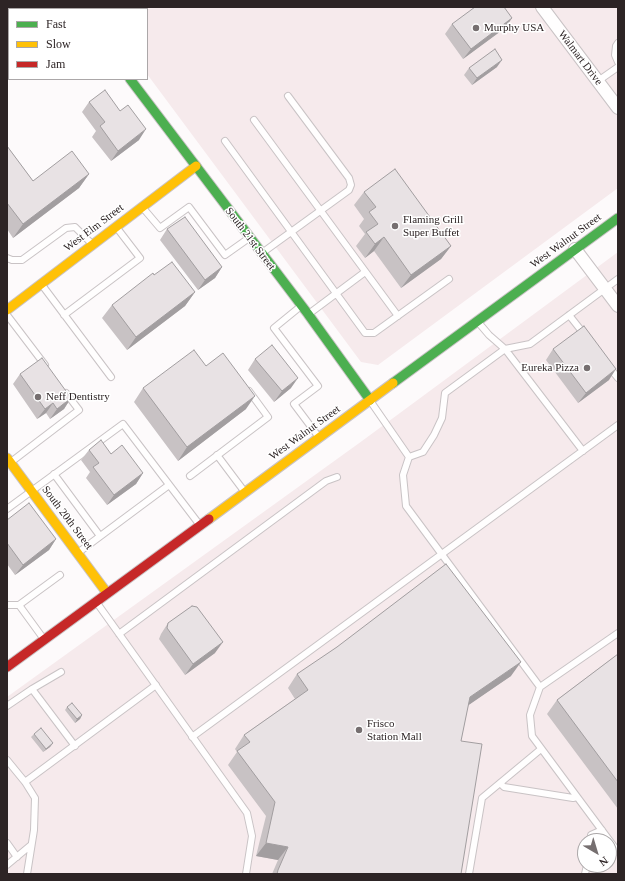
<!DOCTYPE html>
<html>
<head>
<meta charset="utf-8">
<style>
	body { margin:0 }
	#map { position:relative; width:625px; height:881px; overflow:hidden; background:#fdfafb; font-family:"Times New Roman",serif }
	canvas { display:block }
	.frame { position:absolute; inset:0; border:8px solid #2d2425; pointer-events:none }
	.legend { position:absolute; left:8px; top:8px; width:140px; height:72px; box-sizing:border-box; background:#fff; border:1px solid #aba7a8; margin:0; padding:5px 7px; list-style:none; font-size:12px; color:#2d2425 }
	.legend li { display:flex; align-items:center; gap:8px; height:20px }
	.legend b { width:20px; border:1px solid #aba7a8 }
	.north { position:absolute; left:577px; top:833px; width:40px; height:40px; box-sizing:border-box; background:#fff; border:1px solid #aba7a8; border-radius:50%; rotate:142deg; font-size:11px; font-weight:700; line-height:16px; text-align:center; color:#2d2425 }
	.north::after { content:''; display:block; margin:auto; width:14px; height:18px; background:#766f70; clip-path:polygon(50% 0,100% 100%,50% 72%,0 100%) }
</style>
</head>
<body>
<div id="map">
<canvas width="625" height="881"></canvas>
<div class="frame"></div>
<ul class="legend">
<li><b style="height:5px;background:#4caf50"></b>Fast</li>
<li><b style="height:5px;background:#ffc107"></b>Slow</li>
<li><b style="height:5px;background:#c62828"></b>Jam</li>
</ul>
<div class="north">N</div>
</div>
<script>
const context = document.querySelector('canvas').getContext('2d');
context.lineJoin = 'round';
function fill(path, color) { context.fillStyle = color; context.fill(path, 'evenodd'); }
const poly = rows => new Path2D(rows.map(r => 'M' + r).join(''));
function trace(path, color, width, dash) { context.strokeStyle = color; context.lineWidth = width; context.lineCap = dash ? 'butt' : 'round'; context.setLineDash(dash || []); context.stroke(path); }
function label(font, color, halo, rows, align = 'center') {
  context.font = font + ' "Times New Roman",serif'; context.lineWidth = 3; context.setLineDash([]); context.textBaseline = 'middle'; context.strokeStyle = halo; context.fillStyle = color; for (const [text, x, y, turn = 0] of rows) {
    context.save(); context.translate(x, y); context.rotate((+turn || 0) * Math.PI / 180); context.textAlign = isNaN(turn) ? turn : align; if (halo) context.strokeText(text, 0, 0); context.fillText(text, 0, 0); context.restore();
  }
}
const built = poly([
	[97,7,618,7,618,188,378,365,361,362,147,74,147,9,99,9],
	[618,252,618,874,7,874,7,697,362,441],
	[585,841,609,841,609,865,585,865]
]);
const lane = poly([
	[618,43,616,46,615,55,618,62],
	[598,81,618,67],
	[254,120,398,316],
	[225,141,365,333,374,333,449,279],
	[143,208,160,228,189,207,225,255,249,238],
	[262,253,349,190,351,185,349,178,288,96],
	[7,258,12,260,22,260,66,228,75,227,91,243],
	[42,285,111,377],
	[301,306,274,328,318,386,294,404,318,436],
	[310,313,365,272],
	[7,315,45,365],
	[64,315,140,258,117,228],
	[569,315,584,334],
	[478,322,489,335,505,349,583,451],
	[609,367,618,378],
	[371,402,409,457,403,475,406,506,540,687,530,715,532,736,618,852],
	[217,455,244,491],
	[409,457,423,452,434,435,442,418,445,393,505,349,530,344,618,279],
	[11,462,79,410,66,393],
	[54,474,100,536],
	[190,476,268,417,249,391],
	[7,509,123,424,199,524],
	[79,552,169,485],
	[97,603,247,813,252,836,246,874],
	[7,605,19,605,43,638],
	[19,605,60,575],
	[119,634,326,481,337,477],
	[540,687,618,633],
	[32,689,61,672],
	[7,706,32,689,75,746],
	[192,737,618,425],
	[7,760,25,782,35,798,34,830,27,874],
	[25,782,156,685],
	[500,783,504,787,573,798,577,797],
	[590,841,591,835,602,830],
	[7,843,17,857],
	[7,865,31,845],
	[469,874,482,798,541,749],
	[585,874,587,865]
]);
const street = poly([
	[76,7,78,9],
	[542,7,618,108],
	[575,249,618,306]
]);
const fast = poly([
	[130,79,308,314,370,400],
	[393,383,618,218]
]);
const slow = poly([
	[7,310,196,166],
	[7,458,107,593],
	[209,519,393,383]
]);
const jam = poly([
	[7,667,209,519]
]);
const wall = poly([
	[512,18,505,28,463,59,445,34,452,24],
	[497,67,472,85,464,75,469,68],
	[89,102,120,111,139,140,111,161,92,137,96,131,82,112],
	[7,146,33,181,89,174,79,188,13,238,7,229],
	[364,192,451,246,441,259,401,288,374,251,365,258,356,246,365,234,359,226,364,219,354,205],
	[167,229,222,267,215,278,198,290,160,240],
	[154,275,195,292,185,306,127,350,102,318,112,305],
	[553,349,609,380,578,403,546,360],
	[255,359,291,388,274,402,248,370],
	[206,366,246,409,178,461,134,402,143,388],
	[20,374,71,398,64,409,50,419,46,413,37,419,13,384],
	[89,450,111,454,143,473,136,484,107,505,86,478,90,472,81,460],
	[7,520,56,539,49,550,15,575,7,564],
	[168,623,215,653,185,675,159,639,161,634],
	[618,654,618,809,547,714,557,700],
	[297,674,511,676,468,705,461,741,461,874,272,874,278,860,256,856,266,816,228,765,237,752,235,749,244,735,295,699,288,688],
	[67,707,82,715,80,719,75,723,65,710],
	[34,734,53,743,50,747,43,752,31,737]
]);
const shadedWall = poly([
	[512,18,505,28,463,59,471,49],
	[502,60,497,67,472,85,477,78],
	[146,129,139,140,111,161,118,151],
	[89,174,79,188,13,238,23,224],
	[384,237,374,251,365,258,375,244],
	[451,246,441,259,401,288,411,275],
	[222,267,215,278,198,290,205,280],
	[195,292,185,306,127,350,136,337],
	[616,369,609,380,578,403,586,393],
	[298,378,291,388,274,402,282,391],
	[255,396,246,409,178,461,187,447],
	[71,398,64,409,50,419,57,409],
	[53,403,46,413,37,419,45,409],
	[143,473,136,484,107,505,114,495],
	[56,539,49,550,15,575,23,565],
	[223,642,215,653,185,675,193,664],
	[521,662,511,676,460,711,470,697],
	[82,715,80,719,75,723,77,719],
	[53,743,50,747,43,752,46,749],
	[266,843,288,847,278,860,256,856]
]);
const building = poly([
	[475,7,504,7,512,18,471,49,452,24,475,7],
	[495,49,502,60,477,78,469,68,495,49],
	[105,90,120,111,128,105,146,129,118,151,100,126,105,122,89,102,105,90],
	[7,146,33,181,72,151,89,174,23,224,7,203,7,146],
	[395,169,451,246,411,275,384,237,375,244,366,232,378,224,369,212,376,207,364,192,395,169],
	[185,217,222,267,205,280,167,229,185,217],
	[172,262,195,292,136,337,112,305,153,273,154,275,172,262],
	[584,326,616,369,586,393,553,349,584,326],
	[272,345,298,378,282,391,255,359,272,345],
	[194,350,206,366,223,353,255,396,187,447,143,388,194,350],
	[42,358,71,398,57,409,53,403,45,409,20,374,42,358],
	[101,440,111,454,122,445,143,473,114,495,93,467,99,463,89,450,101,440],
	[29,503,56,539,23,565,7,543,7,520,29,503],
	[446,564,521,662,470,697,461,741,482,744,461,874,277,874,278,870,288,847,266,843,275,802,237,751,250,742,244,735,308,690,297,674,337,647,446,564],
	[192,606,197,607,223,642,193,664,167,628,168,623,192,606],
	[618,654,618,782,557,700,618,654],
	[72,703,82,715,77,719,67,707,72,703],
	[41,728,53,743,46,749,34,734,41,728]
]);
const markers = [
	[476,28,4,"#766f70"],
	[395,226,4,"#766f70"],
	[587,368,4,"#766f70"],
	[38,397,4,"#766f70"],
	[359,730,4,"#766f70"]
];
const poiNames = [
	["Murphy USA",484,28],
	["Flaming Grill",403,220],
	["Super Buffet",403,233],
	["Eureka Pizza",579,368,"right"],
	["Neff Dentistry",46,397],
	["Frisco",367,724],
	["Station Mall",367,737]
];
const streetNames = [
	["Walmart Drive",580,58,53],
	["West Elm Street",94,228,-37],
	["South 21st Street",250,239,53],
	["West Walnut Street",566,241,-36],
	["West Walnut Street",305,433,-36],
	["South 20th Street",67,518,53]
];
fill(built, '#f6eaec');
trace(lane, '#c9c3c5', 8);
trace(street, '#c9c3c5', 14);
trace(fast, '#c9c3c5', 11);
trace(slow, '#c9c3c5', 11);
trace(jam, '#c9c3c5', 11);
trace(lane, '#fffefe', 6);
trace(street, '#fffefe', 12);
trace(fast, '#4caf50', 9);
trace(slow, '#ffc107', 9);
trace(jam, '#c62828', 9);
fill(wall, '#c8c2c4');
fill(shadedWall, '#a29ea0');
fill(building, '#e8e2e4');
trace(building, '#a29ea0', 1);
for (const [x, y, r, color] of markers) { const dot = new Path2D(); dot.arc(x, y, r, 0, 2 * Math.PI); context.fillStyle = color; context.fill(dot); trace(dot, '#fff', 1.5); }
label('11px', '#2d2425', '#fff', poiNames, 'left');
label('11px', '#2d2425', '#fff', streetNames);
</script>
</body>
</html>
